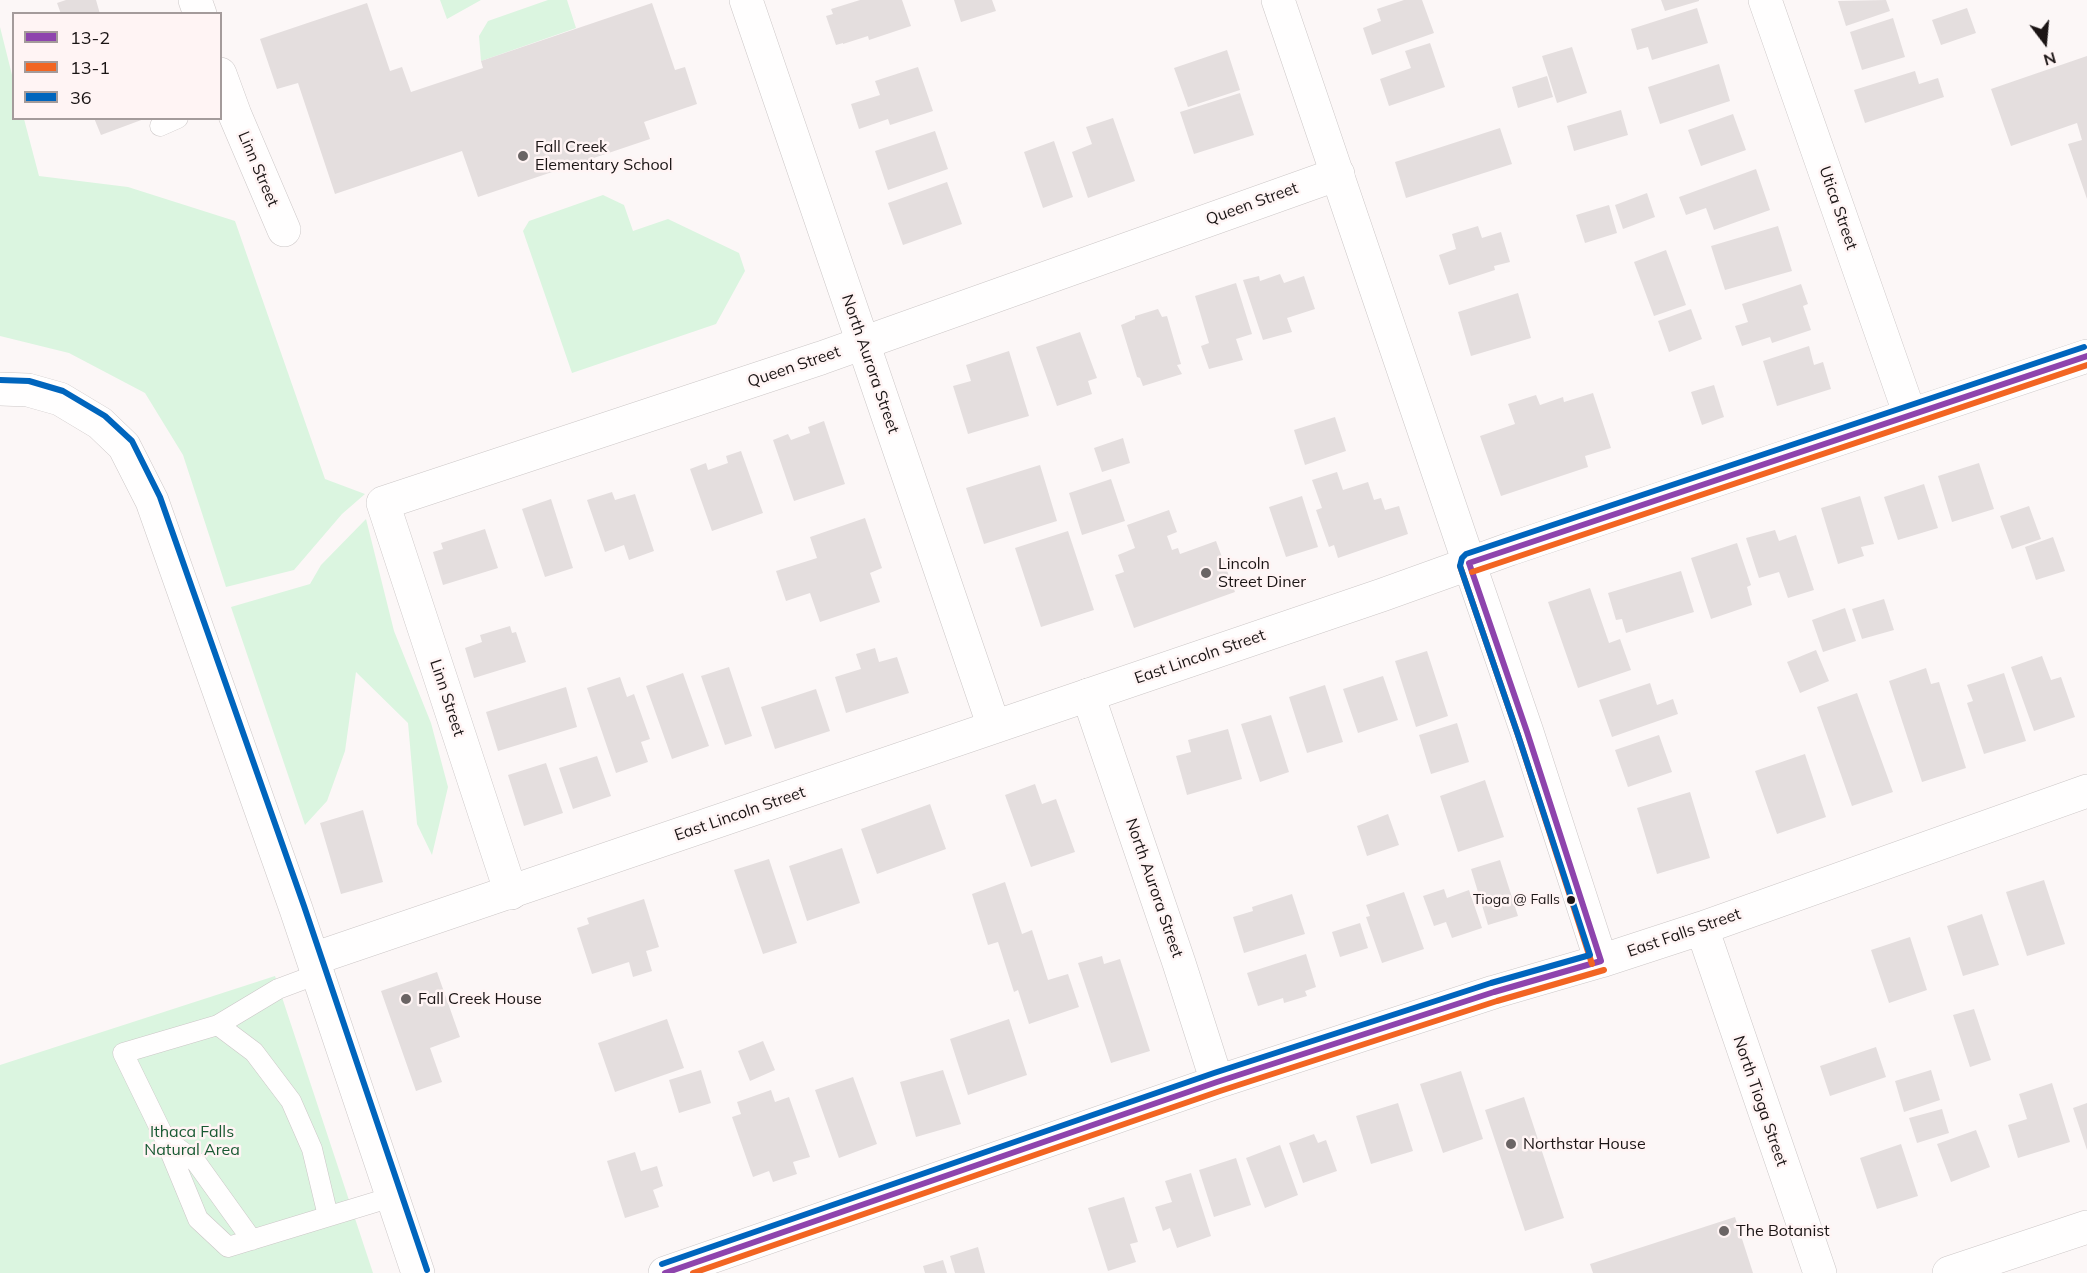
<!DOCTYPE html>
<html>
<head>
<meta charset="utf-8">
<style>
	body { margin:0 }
	#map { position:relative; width:2087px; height:1273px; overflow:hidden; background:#fcf7f7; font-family:Mulish,sans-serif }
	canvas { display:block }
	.legend { position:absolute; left:12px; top:12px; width:210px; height:108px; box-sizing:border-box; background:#fff4f4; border:2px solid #a49b9b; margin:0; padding:8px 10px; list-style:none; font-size:18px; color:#1b1515 }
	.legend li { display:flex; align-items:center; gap:12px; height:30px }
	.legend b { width:30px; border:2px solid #a49b9b }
	.north { position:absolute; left:2015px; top:12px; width:60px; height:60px; -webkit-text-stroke:4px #fff4f4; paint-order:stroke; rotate:164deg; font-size:16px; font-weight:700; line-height:24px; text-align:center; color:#1b1515 }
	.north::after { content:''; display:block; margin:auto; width:21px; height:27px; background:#1b1515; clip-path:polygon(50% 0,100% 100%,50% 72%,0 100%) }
</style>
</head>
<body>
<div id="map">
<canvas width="2087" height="1273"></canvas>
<ul class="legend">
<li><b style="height:8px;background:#8e44ad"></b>13-2</li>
<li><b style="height:8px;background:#f26522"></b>13-1</li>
<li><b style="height:8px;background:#0065bd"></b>36</li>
</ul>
<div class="north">N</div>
</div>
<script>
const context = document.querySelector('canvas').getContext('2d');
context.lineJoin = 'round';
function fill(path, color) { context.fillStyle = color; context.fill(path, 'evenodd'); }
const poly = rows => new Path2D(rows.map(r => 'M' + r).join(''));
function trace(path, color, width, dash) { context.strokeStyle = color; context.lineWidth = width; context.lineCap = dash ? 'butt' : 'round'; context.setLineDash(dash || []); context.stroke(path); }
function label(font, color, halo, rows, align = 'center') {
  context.font = font + ' Mulish,sans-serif'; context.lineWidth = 5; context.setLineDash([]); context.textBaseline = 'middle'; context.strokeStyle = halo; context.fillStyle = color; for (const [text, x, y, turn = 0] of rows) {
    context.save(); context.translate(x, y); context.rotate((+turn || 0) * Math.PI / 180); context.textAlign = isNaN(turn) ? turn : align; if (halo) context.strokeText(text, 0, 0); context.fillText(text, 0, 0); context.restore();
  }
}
const green = poly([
	[440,0,481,0,447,19],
	[548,0,567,0,576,28,481,61,479,36,488,21],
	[0,27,13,79,14,118,24,119,39,176,128,187,235,221,325,479,365,494,342,514,294,570,226,587,183,455,145,393,69,353,0,336],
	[603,195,624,205,633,231,668,219,739,253,745,271,716,324,572,373,523,231,529,221],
	[366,519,394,631,431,723,448,787,432,855,417,824,408,723,356,672,345,751,327,801,305,825,231,607,310,584,321,565],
	[275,976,373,1273,0,1273,0,1065]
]);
const building = poly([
	[66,0,96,0,100,14,61,14,57,3],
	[860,0,902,0,911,26,869,40,868,36,843,44,843,43,836,45,826,16,833,14,831,9],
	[954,0,992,0,996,11,961,22],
	[1404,0,1422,0,1434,33,1372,55,1363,28,1381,21,1377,9],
	[1661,0,1699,0,1699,1,1665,11],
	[1886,0,1890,11,1846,26,1838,1],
	[367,3,390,71,402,67,411,92,483,68,481,61,652,3,675,70,685,67,697,104,644,122,650,139,478,197,462,151,335,194,298,83,277,89,260,39],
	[1697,8,1708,43,1652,60,1648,47,1637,50,1631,29],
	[1967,8,1976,33,1941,45,1932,20],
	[1893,18,1905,57,1862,70,1850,32],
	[1430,43,1445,87,1389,106,1380,79,1411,68,1405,51],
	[1572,47,1587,93,1557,103,1542,56],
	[1227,50,1240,90,1188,107,1174,68],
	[2087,56,2087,199,2068,144,2082,140,2077,123,2011,146,1991,89],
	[1719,64,1730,101,1660,124,1648,87],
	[918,67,933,111,890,125,888,119,859,129,851,104,880,95,875,81],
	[1915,71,1919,84,1938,78,1944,97,1865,123,1854,90],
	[1547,76,1553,97,1518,108,1512,87],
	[1240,93,1254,135,1194,154,1180,112],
	[1621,110,1628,135,1574,151,1567,126],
	[1733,114,1746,150,1701,166,1688,130],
	[94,118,144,118,144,119,101,135],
	[1113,118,1135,181,1088,198,1072,152,1092,144,1086,127],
	[1500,128,1512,164,1406,198,1395,162],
	[935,131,948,169,888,190,875,151],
	[1054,141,1073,197,1043,208,1024,152],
	[1756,169,1770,210,1714,230,1706,208,1686,215,1679,197],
	[947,182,962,224,903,245,888,203],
	[1647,193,1655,217,1623,229,1615,205],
	[1609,205,1617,233,1585,243,1576,215],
	[1478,226,1482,238,1501,232,1510,262,1494,266,1495,270,1449,285,1439,255,1456,249,1452,234],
	[1778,226,1792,271,1725,290,1711,246],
	[1666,250,1686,305,1654,316,1634,262],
	[1280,274,1284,283,1304,276,1315,309,1287,318,1292,332,1263,340,1243,280,1259,276,1260,281],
	[1236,283,1252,334,1236,339,1243,360,1209,369,1201,346,1209,343,1195,296],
	[1801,284,1808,304,1803,306,1811,330,1772,343,1770,337,1742,346,1735,326,1748,322,1742,304],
	[1518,293,1531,338,1471,356,1458,312],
	[1158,309,1162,317,1167,316,1181,364,1177,365,1182,374,1143,386,1140,378,1137,377,1121,325,1135,319,1135,316],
	[1691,309,1702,339,1669,352,1658,321],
	[1080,332,1097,378,1088,381,1092,394,1057,406,1036,347],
	[1809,346,1814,365,1823,362,1831,389,1777,406,1763,361],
	[1009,351,1029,416,968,434,953,386,971,381,966,365],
	[1714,385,1724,417,1702,425,1691,392],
	[1593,393,1611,448,1585,456,1588,467,1501,496,1480,436,1515,424,1508,404,1536,395,1540,405,1563,397,1564,402],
	[1335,417,1346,451,1305,465,1294,430],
	[824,421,845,484,794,501,773,440,788,434,791,440,810,433,808,427],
	[1123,438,1130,463,1102,472,1094,448],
	[741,451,763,513,712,531,690,469,706,463,708,470,728,463,726,456],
	[1979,463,1994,509,1952,522,1938,476],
	[1040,465,1057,521,984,544,966,488],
	[1337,472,1343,490,1368,482,1374,500,1381,498,1385,510,1399,506,1408,534,1338,558,1334,545,1329,547,1316,510,1322,508,1312,480],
	[1111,479,1125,521,1082,535,1069,493],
	[1924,484,1938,528,1898,540,1884,497],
	[612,492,615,500,635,494,654,551,629,560,624,545,605,552,587,500],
	[1302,496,1318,547,1286,557,1269,507],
	[1860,496,1874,544,1861,547,1864,556,1838,564,1821,508],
	[551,499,573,568,545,577,522,509],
	[2029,506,2041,539,2012,549,2000,516],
	[1169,510,1177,532,1167,536,1172,550,1178,548,1180,554,1216,541,1235,592,1134,628,1115,575,1124,572,1118,555,1135,548,1127,525],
	[865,518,882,568,870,573,880,602,820,622,810,593,786,601,776,571,817,558,810,537],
	[485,529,498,568,443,585,433,552,443,549,441,543],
	[1775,530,1779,541,1796,535,1814,590,1788,598,1779,572,1759,578,1746,538],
	[1068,531,1094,610,1041,627,1015,548],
	[2053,537,2065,571,2036,580,2025,547],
	[1737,543,1751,585,1747,587,1752,605,1711,619,1691,558],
	[1681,571,1694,612,1626,633,1622,619,1616,620,1608,593],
	[1590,588,1609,643,1620,639,1631,670,1578,688,1548,602],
	[1884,599,1894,630,1862,639,1852,609],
	[1845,608,1856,641,1823,652,1812,620],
	[510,626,512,633,516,632,526,662,474,678,465,648,482,642,480,635],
	[875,648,879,662,897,657,909,693,846,713,835,677,861,669,856,654],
	[1816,650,1829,681,1800,693,1787,662],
	[1427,651,1448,716,1416,727,1395,661],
	[2042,656,2051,680,2061,677,2075,717,2034,731,2011,667],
	[729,667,752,736,725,745,701,676],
	[1926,668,1931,684,1939,682,1966,768,1922,782,1889,681],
	[683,673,709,746,672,759,646,686],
	[2004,673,2026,741,1984,754,1967,703,1973,701,1967,685],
	[1383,676,1398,720,1358,733,1343,689],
	[620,677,627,697,634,694,650,739,641,742,648,762,616,773,587,688],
	[1650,683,1657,705,1673,699,1678,714,1612,737,1599,700],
	[1325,685,1343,742,1307,753,1289,697],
	[566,687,577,727,498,751,486,712],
	[816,689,830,731,775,749,761,707],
	[1857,693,1893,792,1852,806,1817,707],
	[1271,715,1289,772,1260,782,1241,724],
	[1457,723,1469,762,1431,774,1419,735],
	[1228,729,1242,779,1187,795,1176,756,1191,752,1188,740],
	[1659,735,1672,772,1628,787,1615,750],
	[1805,754,1826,817,1777,834,1755,771],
	[597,756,611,796,573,809,559,768],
	[546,763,563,813,524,826,508,775],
	[1485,780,1504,837,1458,852,1440,796],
	[1035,784,1042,804,1056,799,1075,852,1031,867,1005,795],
	[1690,792,1710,858,1657,874,1637,808],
	[930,804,946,849,877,874,861,829],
	[363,810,383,882,341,894,320,823],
	[1388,814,1399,845,1367,856,1357,826],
	[842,848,860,903,807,921,789,866],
	[769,859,797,943,763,954,734,870],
	[1500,860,1518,916,1488,925,1471,869],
	[2044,880,2065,944,2027,956,2006,892],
	[1005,882,1022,934,1032,930,1048,980,1068,974,1079,1007,1029,1024,1018,990,1014,992,998,942,988,945,972,894],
	[1444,889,1447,898,1469,890,1482,928,1452,938,1446,922,1434,926,1423,896],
	[1404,892,1424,949,1382,963,1366,917,1370,916,1366,905],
	[1292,894,1305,934,1244,953,1233,917,1253,911,1252,907],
	[644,899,659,947,646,951,652,971,633,977,629,962,592,974,577,928,589,924,587,918],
	[1982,914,1999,965,1963,976,1947,926],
	[1360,923,1368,948,1340,957,1332,932],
	[1910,937,1927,990,1889,1003,1871,950],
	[1306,954,1316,987,1305,991,1307,996,1284,1003,1283,998,1258,1006,1247,973],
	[1102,956,1104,964,1120,959,1150,1051,1111,1063,1078,963],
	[437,972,460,1037,430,1048,442,1082,416,1091,381,991],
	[1974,1009,1991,1060,1970,1067,1953,1015],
	[667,1019,684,1068,615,1092,598,1043],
	[1009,1019,1027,1075,968,1095,950,1039],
	[763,1041,775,1070,750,1081,738,1051],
	[1876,1047,1886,1077,1830,1096,1820,1066],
	[701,1070,711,1103,679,1113,669,1080],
	[943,1070,961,1124,916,1137,900,1082],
	[1931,1070,1940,1100,1904,1112,1895,1081],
	[1461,1071,1483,1139,1443,1153,1420,1084],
	[853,1077,877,1144,839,1158,815,1090],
	[2052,1083,2070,1142,2018,1158,2008,1125,2027,1119,2019,1094],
	[771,1090,775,1102,789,1097,810,1157,793,1162,797,1174,773,1182,769,1171,753,1177,732,1117,741,1114,737,1102],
	[1524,1097,1564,1218,1525,1231,1485,1110],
	[1398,1103,1413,1151,1371,1164,1356,1116],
	[2087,1103,2087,1150,2073,1108],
	[1942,1109,1949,1133,1917,1143,1909,1118],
	[1976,1130,1990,1167,1951,1182,1937,1144],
	[1314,1134,1318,1143,1326,1140,1337,1171,1303,1183,1289,1143],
	[1901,1144,1918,1196,1877,1209,1860,1158],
	[1280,1145,1298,1195,1265,1208,1246,1158],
	[635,1152,641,1171,657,1166,663,1186,653,1190,659,1207,625,1218,607,1161],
	[1236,1158,1251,1205,1214,1217,1199,1170],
	[1191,1173,1211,1236,1177,1248,1170,1228,1163,1231,1155,1207,1172,1202,1165,1181],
	[1124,1197,1138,1242,1130,1244,1136,1262,1108,1271,1088,1208],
	[1735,1217,1753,1273,1593,1273,1590,1264],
	[978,1247,985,1273,955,1273,950,1256],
	[943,1260,947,1273,925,1273,923,1266]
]);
const service = poly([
	[160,126,178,118],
	[318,974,278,989,218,1025,123,1053,165,1139,198,1219,228,1247,392,1197],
	[218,1025,254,1052,291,1101,312,1149,328,1216],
	[167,1140,196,1162,252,1240]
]);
const minor = poly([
	[195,0,200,14],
	[1765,0,1910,415],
	[220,74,235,115,284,230],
	[1469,563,1527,732,1601,961],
	[1088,695,1179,963,1217,1082],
	[511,893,383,503,821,358,1338,174],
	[1702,928,1820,1273],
	[665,1273,1217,1082,1494,992,1601,961,1702,928,2087,791],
	[1949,1273,2087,1227]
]);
const tertiary = poly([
	[746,0,994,727],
	[1278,0,1469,563],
	[0,389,28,390,60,399,100,423,124,446,152,501,296,909,418,1273],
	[313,959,1382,595,1510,549,2087,356]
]);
const bus1 = poly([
	[1469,563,2087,356],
	[1469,563,1527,732,1601,961],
	[665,1273,1217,1082,1494,992,1601,961]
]);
const bus2 = poly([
	[1460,566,1518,735,1592,964],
	[1472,572,2087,365],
	[693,1273,1220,1091,1497,1001,1604,970]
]);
const bus3 = poly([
	[0,380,29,381,63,391,105,416,132,441,160,497,304,906,427,1270],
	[662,1264,1214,1073,1491,983,1590,955,1518,735,1460,566,1462,558,1466,554,2084,347]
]);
const markers = [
	[523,156,6,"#6a6464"],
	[1206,573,6,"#6a6464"],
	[1571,900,5,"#1b1515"],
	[406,999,6,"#6a6464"],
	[1511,1144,6,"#6a6464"],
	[1724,1231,6,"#6a6464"]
];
const busNames = [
	["Tioga @ Falls",1560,900]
];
const poiNames = [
	["Fall Creek",535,147],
	["Elementary School",535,165],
	["Lincoln",1218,564],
	["Street Diner",1218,582],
	["Fall Creek House",418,999],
	["Northstar House",1523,1144],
	["The Botanist",1736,1231]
];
const streetNames = [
	["Linn Street",258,169,67],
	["Queen Street",1252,204,-20],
	["Utica Street",1838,208,71],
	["North Aurora Street",870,364,71],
	["Queen Street",794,367,-19],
	["East Lincoln Street",1200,657,-19],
	["Linn Street",447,698,72],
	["East Lincoln Street",740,814,-19],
	["North Aurora Street",1154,888,71],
	["East Falls Street",1684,933,-19],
	["North Tioga Street",1760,1101,71]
];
const parkNames = [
	["Ithaca Falls",192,1132],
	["Natural Area",192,1150]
];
fill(green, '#dbf5e0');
fill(building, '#e4dede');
trace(service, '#ccc7c7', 21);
trace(minor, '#ccc7c7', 34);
trace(tertiary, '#ccc7c7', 34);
trace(service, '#fffefe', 20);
trace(minor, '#fffefe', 33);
trace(tertiary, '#fffefe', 33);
trace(bus1, '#8e44ad', 6);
trace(bus2, '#f26522', 6);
trace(bus3, '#0065bd', 6);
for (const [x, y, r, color] of markers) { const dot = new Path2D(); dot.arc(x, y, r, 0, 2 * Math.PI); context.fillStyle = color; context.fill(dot); trace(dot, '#fff4f4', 2); }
label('14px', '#1b1515', '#fff4f4', busNames, 'right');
label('16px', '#1b1515', '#fff4f4', poiNames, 'left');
label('16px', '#1b1515', '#fff4f4', streetNames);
label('16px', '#185932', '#fff4f4', parkNames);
</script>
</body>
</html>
